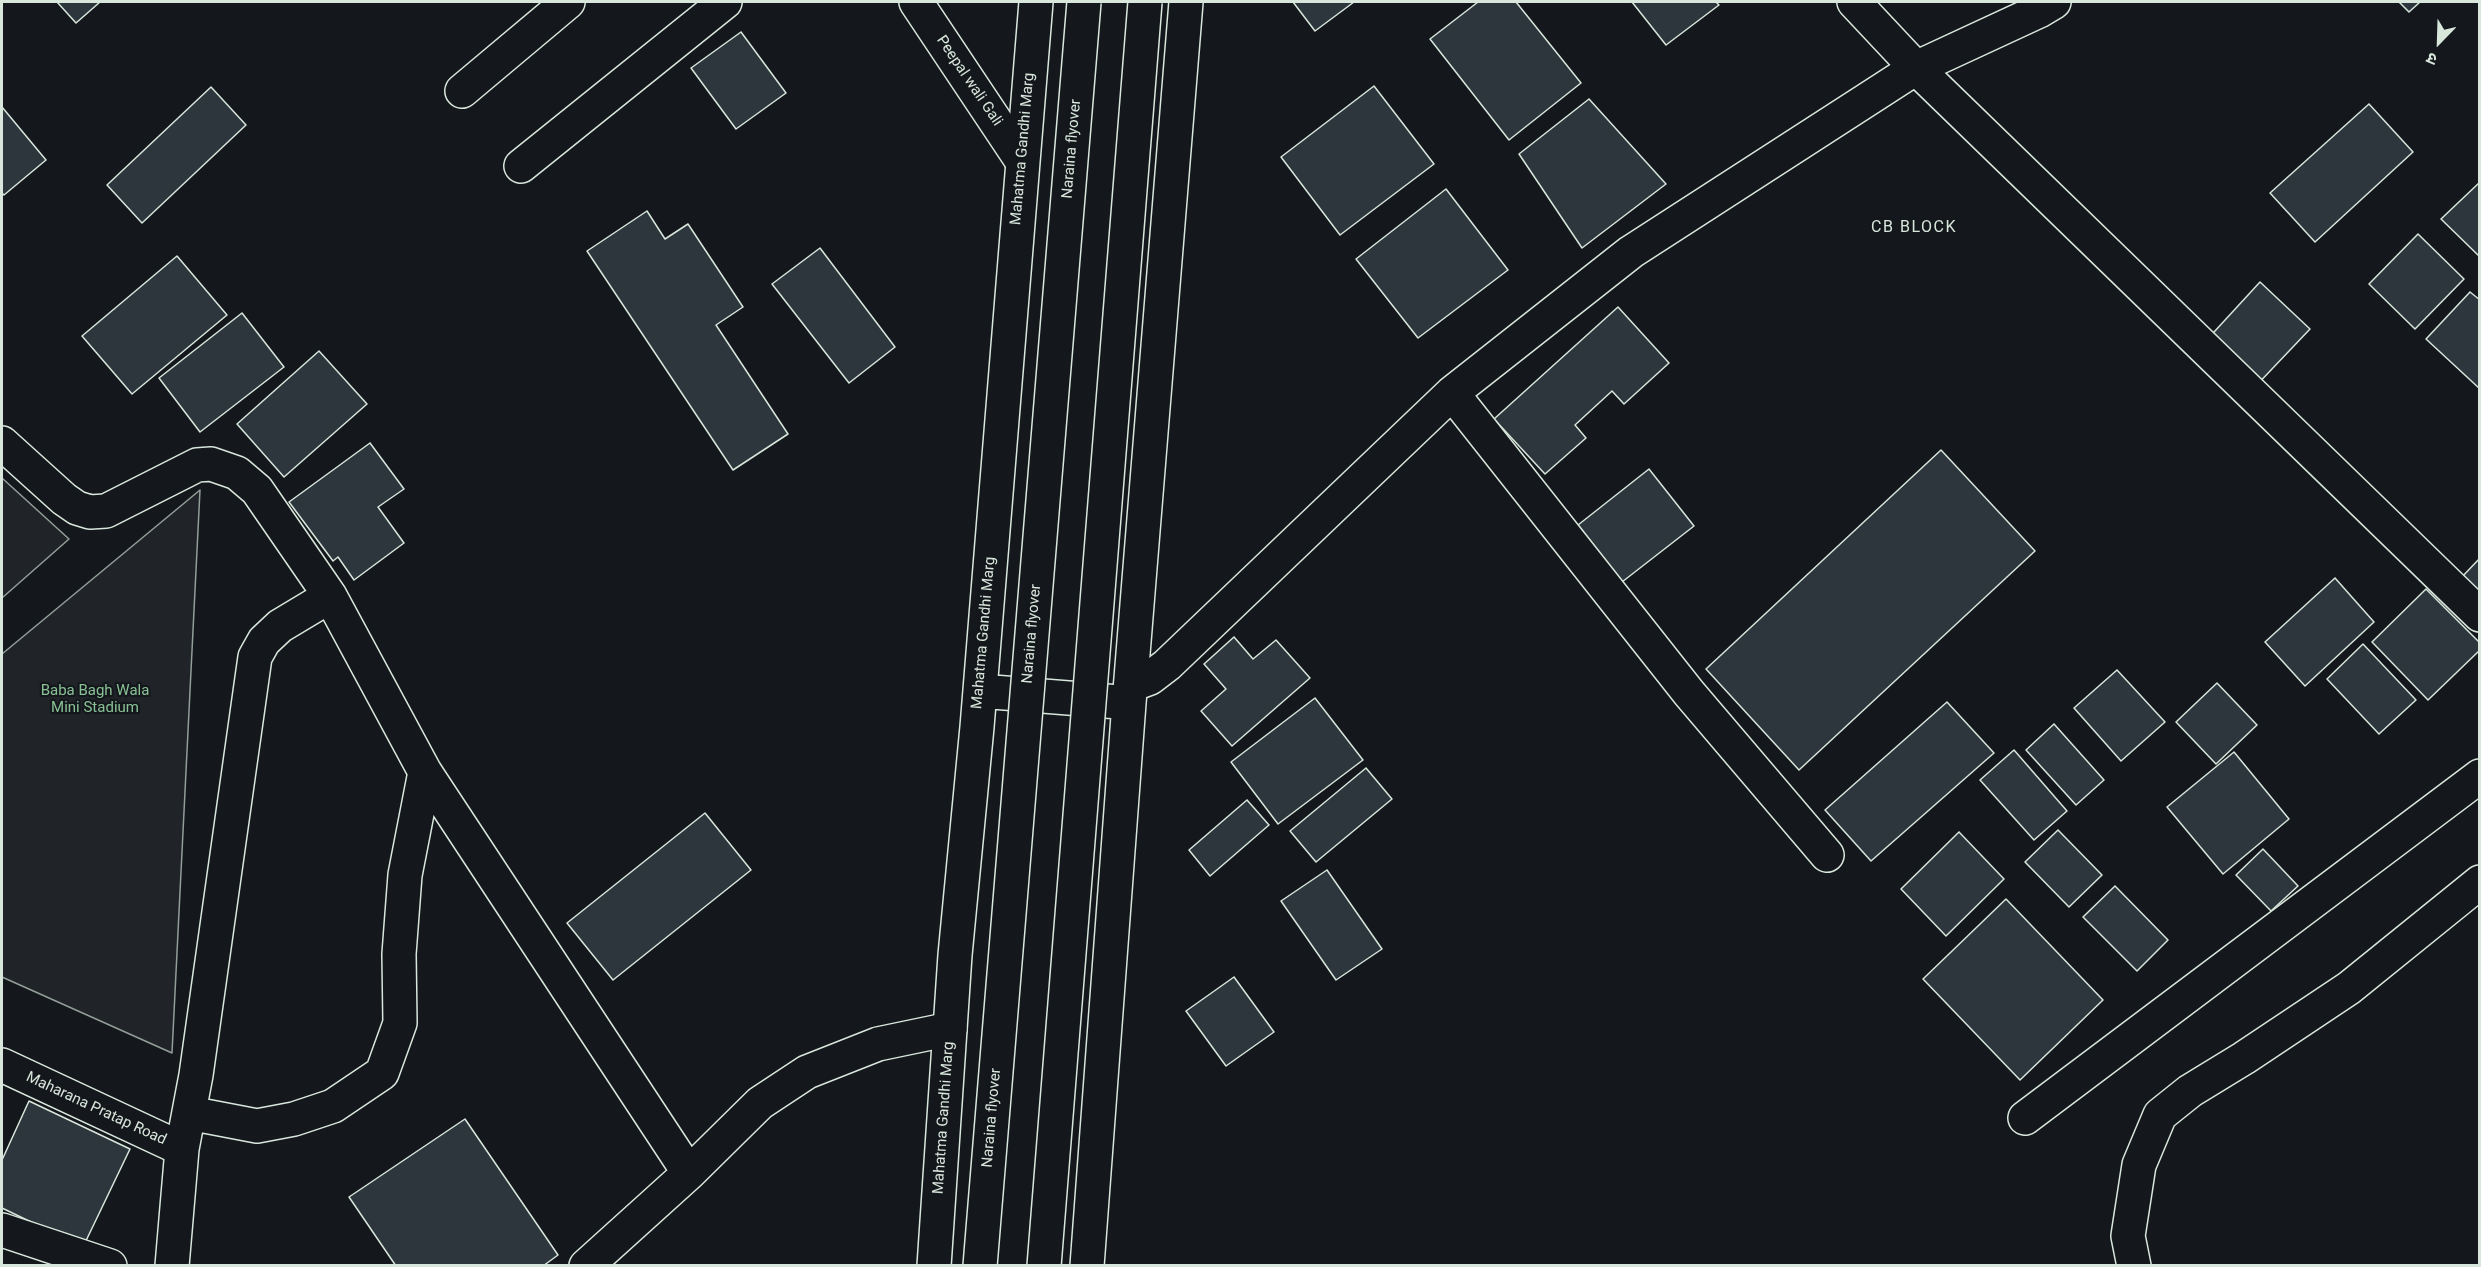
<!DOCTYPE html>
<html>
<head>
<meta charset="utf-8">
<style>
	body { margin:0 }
	#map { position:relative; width:2481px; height:1267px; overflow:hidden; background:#14181c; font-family:Roboto,"Noto Sans Devanagari",sans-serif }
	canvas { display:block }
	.frame { position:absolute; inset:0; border:3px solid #d8e6dc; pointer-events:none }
	.north { position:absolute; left:2409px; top:12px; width:60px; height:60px; -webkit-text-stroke:4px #14181c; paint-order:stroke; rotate:203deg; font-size:16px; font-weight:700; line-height:24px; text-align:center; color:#d8e6dc }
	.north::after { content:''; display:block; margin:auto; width:21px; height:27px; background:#d8e6dc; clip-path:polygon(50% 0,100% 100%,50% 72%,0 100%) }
</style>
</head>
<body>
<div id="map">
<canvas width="2481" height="1267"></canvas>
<div class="frame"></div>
<div class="north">उ</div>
</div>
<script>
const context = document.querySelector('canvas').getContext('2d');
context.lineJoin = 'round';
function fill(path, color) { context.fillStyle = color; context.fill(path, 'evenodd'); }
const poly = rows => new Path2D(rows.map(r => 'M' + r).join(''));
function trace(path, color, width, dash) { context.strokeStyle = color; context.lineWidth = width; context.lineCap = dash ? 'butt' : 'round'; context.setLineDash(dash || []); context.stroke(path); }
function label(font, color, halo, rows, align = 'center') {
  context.font = font + ' Roboto,sans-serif'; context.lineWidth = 4.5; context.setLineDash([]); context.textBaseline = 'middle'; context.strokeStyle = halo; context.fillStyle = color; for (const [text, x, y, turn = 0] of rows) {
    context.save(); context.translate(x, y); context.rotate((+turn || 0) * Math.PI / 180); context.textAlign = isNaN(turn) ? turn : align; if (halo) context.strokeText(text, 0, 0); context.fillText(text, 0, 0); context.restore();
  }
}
const green = poly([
	[2,478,69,539,2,598,2,478],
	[200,490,172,1053,2,977,2,654,200,490]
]);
const building = poly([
	[57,2,100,2,76,23,57,2],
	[1293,2,1354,2,1315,31,1293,2],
	[1478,2,1516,2,1581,83,1509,140,1430,39,1478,2],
	[1632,2,1716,2,1719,5,1666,45,1632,2],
	[2399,2,2420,2,2409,12,2399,2],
	[741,32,786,93,736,129,691,68,741,32],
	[1374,86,1434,164,1340,235,1281,157,1374,86],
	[211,87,246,125,142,223,107,185,211,87],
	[1589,99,1666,184,1582,248,1519,154,1589,99],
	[2369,104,2413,152,2315,242,2270,193,2369,104],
	[2,107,46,160,4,195,2,193,2,107],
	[2480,182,2480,257,2441,219,2480,182],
	[1446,189,1508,270,1418,338,1356,259,1446,189],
	[647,211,665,239,688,224,743,307,716,325,788,434,733,470,587,251,647,211],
	[2418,234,2464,279,2415,329,2369,284,2418,234],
	[820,248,895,347,849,383,772,284,820,248],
	[177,256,227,315,132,394,82,336,177,256],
	[2260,282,2310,329,2252,390,2203,344,2260,282],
	[2470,292,2480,300,2480,389,2426,339,2470,292],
	[1618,307,1669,363,1624,404,1612,391,1575,425,1586,438,1545,474,1494,419,1618,307],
	[242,313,284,367,200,432,159,378,242,313],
	[319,351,367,404,284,477,237,424,319,351],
	[370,443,404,489,378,507,404,543,354,580,338,557,333,561,289,502,370,443],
	[1941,450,2035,551,1799,770,1706,669,1941,450],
	[1649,469,1694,526,1622,582,1578,525,1649,469],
	[2480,558,2480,598,2460,579,2480,558],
	[2335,578,2374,622,2305,686,2265,642,2335,578],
	[2426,589,2480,643,2480,650,2428,700,2372,642,2426,589],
	[1234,637,1253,659,1276,640,1310,678,1232,746,1201,711,1226,689,1204,664,1234,637],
	[2363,644,2416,700,2379,734,2327,679,2363,644],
	[2117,670,2165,722,2121,761,2074,708,2117,670],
	[2217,683,2257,725,2216,764,2176,722,2217,683],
	[1315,698,1363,760,1278,824,1231,762,1315,698],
	[1947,702,1994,753,1871,861,1825,810,1947,702],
	[2054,724,2104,780,2076,805,2026,750,2054,724],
	[2014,750,2067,811,2034,840,1980,780,2014,750],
	[2234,752,2289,819,2223,874,2167,807,2234,752],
	[1366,768,1392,799,1316,862,1290,831,1366,768],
	[1247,800,1269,825,1210,876,1189,850,1247,800],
	[705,813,751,870,613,980,567,923,705,813],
	[2058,830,2102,875,2069,907,2025,862,2058,830],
	[1959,832,2004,879,1946,936,1901,889,1959,832],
	[2263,849,2298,886,2271,911,2236,875,2263,849],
	[1327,870,1382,949,1336,980,1281,901,1327,870],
	[2115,886,2168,940,2137,971,2083,917,2115,886],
	[2006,899,2103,1000,2020,1080,1923,979,2006,899],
	[1234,977,1274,1032,1226,1066,1186,1011,1234,977],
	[29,1101,130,1149,83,1247,2,1208,2,1160,29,1101],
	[465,1119,558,1255,543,1266,396,1266,349,1197,465,1119]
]);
const minor = poly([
	[916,2,1022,161],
	[1854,2,1916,68,2480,615],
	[462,91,568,2],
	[521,166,725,2],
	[1452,393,1689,693,1827,855],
	[2,443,64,499,77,508,90,512,106,511,197,465,211,464,237,473,257,490,330,596],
	[1131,685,1150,678,1167,665,1452,393,1631,252,1916,68,2039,11,2054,2],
	[2,1065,182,1149,172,1266],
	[189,1113,257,1126,294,1119,333,1106,382,1073,400,1023,399,954,405,875,425,772],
	[2025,1118,2480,776],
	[182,1149,196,1075,255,657,264,641,280,626,330,596,425,772,689,1173],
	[2,1230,110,1266],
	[586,1266,689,1173,760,1103,807,1072,878,1044,950,1029],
	[2134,1266,2128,1236,2139,1165,2160,1115,2190,1091,2244,1058,2349,988,2480,882]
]);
const major = poly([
	[980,691,1119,702],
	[934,1266,955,955,977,727,1036,2],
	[1087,1266,1129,703,1186,2]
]);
const majorBridge = poly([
	[980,1266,1084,2],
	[1044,1266,1145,2]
]);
const streetNames = [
	["Peepal wali Gali",969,81,56],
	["Mahatma Gandhi Marg",1023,149,-85],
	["Naraina flyover",1072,149,-85],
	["Mahatma Gandhi Marg",984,633,-85],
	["Naraina flyover",1032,634,-85],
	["Maharana Pratap Road",96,1109,25],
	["Mahatma Gandhi Marg",944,1118,-86],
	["Naraina flyover",992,1118,-85]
];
const parkNames = [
	["Baba Bagh Wala",95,691],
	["Mini Stadium",95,708]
];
const neighbourhoodNames = [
	["CB BLOCK",1914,228]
];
fill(green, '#202428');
trace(green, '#939e99', 1.5);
fill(building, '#2c363c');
trace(building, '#d8e6dc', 1.5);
trace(minor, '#d8e6dc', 36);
trace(major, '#d8e6dc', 36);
trace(minor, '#14181c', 33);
trace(major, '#14181c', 33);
trace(majorBridge, '#d8e6dc', 36, []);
trace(majorBridge, '#14181c', 33);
label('15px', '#d8e6dc', '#14181c', streetNames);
label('15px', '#8ac095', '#14181c', parkNames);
context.letterSpacing = '1.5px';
label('16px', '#d8e6dc', '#14181c', neighbourhoodNames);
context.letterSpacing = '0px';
</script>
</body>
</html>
